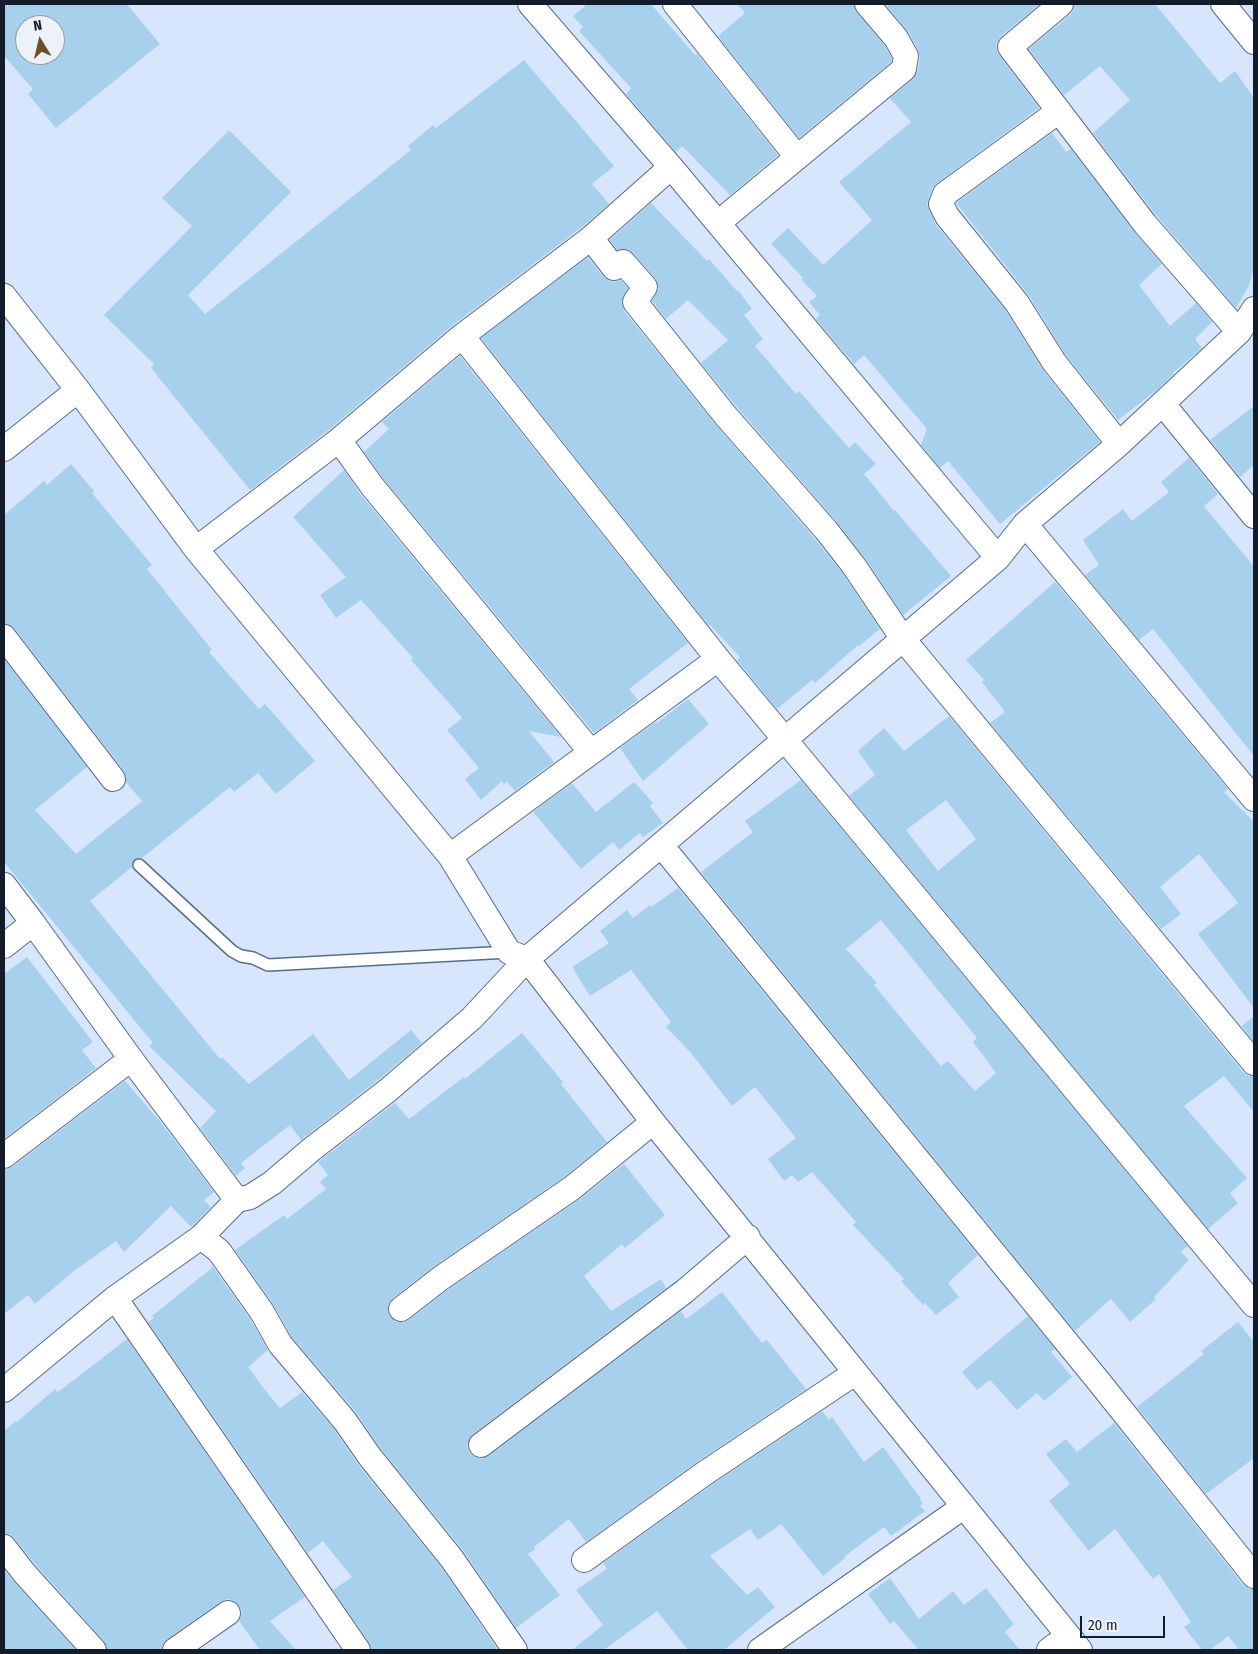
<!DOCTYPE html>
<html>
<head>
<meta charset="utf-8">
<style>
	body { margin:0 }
	#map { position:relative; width:1258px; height:1654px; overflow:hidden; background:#d7e6fd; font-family:"Fira Sans Condensed",sans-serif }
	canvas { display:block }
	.frame { position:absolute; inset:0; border:5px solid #131c2a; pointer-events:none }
	.north { position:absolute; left:15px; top:15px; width:50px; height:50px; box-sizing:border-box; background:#edf2fa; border:1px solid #969ca7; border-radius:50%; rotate:351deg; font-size:14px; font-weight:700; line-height:20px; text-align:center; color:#131c2a }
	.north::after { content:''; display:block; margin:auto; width:18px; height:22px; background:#6c5123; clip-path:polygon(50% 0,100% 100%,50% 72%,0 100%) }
	.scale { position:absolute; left:1080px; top:1616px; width:85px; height:22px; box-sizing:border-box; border:2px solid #131c2a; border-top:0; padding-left:6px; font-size:15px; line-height:18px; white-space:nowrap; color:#131c2a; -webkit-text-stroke:4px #edf2fa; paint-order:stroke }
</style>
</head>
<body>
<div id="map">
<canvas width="1258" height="1654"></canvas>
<div class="frame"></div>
<div class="north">N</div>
<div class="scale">20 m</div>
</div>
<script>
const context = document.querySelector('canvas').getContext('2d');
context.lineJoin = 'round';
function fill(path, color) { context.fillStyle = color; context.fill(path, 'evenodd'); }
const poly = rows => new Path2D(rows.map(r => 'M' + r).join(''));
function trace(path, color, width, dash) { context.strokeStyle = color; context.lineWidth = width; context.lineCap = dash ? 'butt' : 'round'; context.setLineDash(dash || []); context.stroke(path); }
const building = poly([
	[4,4,127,4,160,44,56,128,28,94,33,89,4,56],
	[25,25,55,25,55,55,25,55],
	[587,4,651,4,695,55,697,54,778,155,730,195,682,146,676,152,626,94,631,88,579,31,583,27,573,16],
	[737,4,854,4,857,13,885,46,892,59,891,62,799,138,718,36,745,13],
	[885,4,1040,4,1001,36,997,42,996,48,999,55,1039,108,937,183,932,189,927,204,936,225,1006,311,1043,370,1100,442,1000,524,948,461,940,468,921,445,927,429,864,355,854,364,816,319,820,315,809,302,817,296,801,279,803,278,771,244,788,228,823,265,872,220,839,182,911,122,890,98,913,79,918,71,920,58,918,49,908,31],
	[1074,4,1155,4,1220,83,1235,71,1254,98,1254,267,1249,285,1236,308,1156,215,1093,133,1130,100,1100,66,1064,95,1029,49,1070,15,1074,9],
	[524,60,614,166,592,184,609,204,582,227,453,325,330,429,250,490,151,368,154,364,104,315,192,226,162,198,229,130,291,192,188,295,205,314,411,150,408,146,433,125,436,128],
	[1052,133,1066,152,1071,149,1134,232,1162,264,1139,285,1170,326,1196,303,1212,322,1195,339,1202,348,1173,373,1174,374,1158,389,1118,420,1065,354,1028,294,956,203],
	[651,203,707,261,709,259,737,291,738,290,752,309,744,315,763,339,755,346,796,394,799,391,849,448,855,442,876,464,864,474,894,511,895,510,951,576,903,615,865,558,837,522,736,406,701,363,728,340,688,300,666,319,652,301,659,289,655,278,633,253,628,249,617,250,610,240],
	[588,257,603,277,609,281,615,282,620,280,628,288,621,302,624,311,715,424,815,539,843,574,880,629,859,646,858,645,815,683,812,680,777,709,737,660,740,657,710,625,709,626,481,338],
	[460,356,688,643,629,689,638,700,594,733,383,478,364,452,389,429,382,422],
	[1254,406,1254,465,1240,477,1210,440],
	[1189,458,1218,494,1204,506,1254,567,1254,756,1153,629,1139,640,1085,575,1099,565,1083,540,1123,509,1132,521,1169,492,1161,482],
	[71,464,94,491,92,493,152,565,147,569,212,650,209,652,259,709,265,704,315,761,276,794,258,773,234,792,230,787,142,858,137,858,134,860,132,867,90,901,220,1059,222,1057,249,1084,313,1034,349,1080,411,1030,422,1043,378,1080,301,1140,290,1125,241,1163,245,1168,236,1176,200,1128,216,1111,149,1046,153,1043,4,862,4,659,87,767,35,810,76,854,142,801,126,782,126,777,124,771,15,629,10,625,4,624,4,515,44,481,47,485],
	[344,470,361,495,561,737,529,731,554,762,515,791,507,782,504,784,502,781,481,800,465,779,479,768,447,730,462,718,426,677,411,660,413,658,361,600,336,618,320,595,346,577,293,517],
	[1055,582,1228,789,1224,792,1254,822,1254,1008,1198,934,1238,903,1199,854,1160,887,1181,914,1161,929,990,723,1005,712,982,682,984,680,966,660],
	[688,699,709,724,643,781,620,748,656,722,657,723],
	[949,716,1243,1072,1249,1076,1254,1076,1254,1112,1224,1076,1184,1106,1247,1178,1230,1193,1238,1203,1208,1229,849,796,875,775,858,751,884,728,904,751],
	[946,800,976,839,938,871,906,830],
	[801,780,1188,1246,1181,1252,1189,1260,1154,1297,1156,1299,1130,1322,1111,1299,1075,1331,701,872,753,832,745,821],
	[881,920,977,1038,973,1042,996,1073,975,1091,948,1061,941,1066,874,985,877,983,846,949],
	[634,782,653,803,650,806,663,823,643,837,640,833,619,850,613,842,581,869,533,812,572,783,596,812],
	[678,888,978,1255,948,1283,959,1297,936,1315,925,1303,923,1305,901,1281,904,1279,853,1225,856,1222,812,1172,798,1182,792,1175,784,1181,768,1159,796,1138,755,1087,732,1106,691,1053,666,1027,671,1022,631,970,590,996,572,967,609,943,600,931,627,910,633,918,650,905,651,907],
	[27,957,93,1042,82,1050,96,1068,4,1139,4,974],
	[1254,1016,1254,1042,1242,1026],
	[522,1033,563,1082,561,1084,607,1142,564,1177,433,1267,393,1298,388,1304,388,1311,390,1317,396,1322,403,1322,409,1320,449,1289,580,1199,624,1164,665,1215,625,1248,622,1244,584,1276,611,1311,661,1279,666,1288,473,1434,469,1439,467,1446,470,1454,475,1457,482,1459,489,1456,681,1311,686,1319,722,1292,762,1343,767,1340,806,1389,697,1462,586,1542,569,1519,534,1547,535,1549,528,1554,560,1595,516,1628,463,1550,381,1449,356,1412,291,1336,273,1304,235,1250,284,1215,287,1219,326,1189,320,1182,328,1175,318,1162,395,1103,409,1119,464,1077,465,1079],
	[125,1081,163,1125,214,1192,204,1200,211,1207,191,1227,171,1206,124,1252,116,1241,74,1271,35,1304,28,1295,4,1314,4,1169,12,1167],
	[213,1267,250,1319,268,1350,248,1367,265,1390,280,1408,302,1392,334,1429,359,1466,441,1567,498,1650,372,1650,369,1642,333,1590,352,1577,323,1541,308,1553,148,1322,154,1318,152,1316],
	[1028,1316,1055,1349,1051,1352,1072,1377,1044,1401,1037,1393,1017,1410,990,1380,977,1390,962,1372],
	[1238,1322,1254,1342,1254,1458,1206,1494,1137,1407,1204,1354,1201,1351],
	[127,1339,305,1597,270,1621,296,1650,260,1650,239,1621,242,1612,240,1606,234,1601,227,1599,220,1602,167,1639,163,1644,161,1650,107,1650,104,1641,36,1565,15,1539,10,1534,4,1534,4,1431,16,1421,17,1422,55,1389,58,1392],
	[822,1411,829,1420,832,1417,864,1462,883,1447,921,1499,920,1500,923,1503,920,1506,925,1511,891,1536,884,1527,845,1556,846,1557,823,1576,781,1524,758,1540,750,1529,710,1556,747,1595,758,1587,775,1607,724,1650,688,1650,657,1611,604,1650,572,1650,603,1625,576,1590,607,1569,603,1563,713,1484],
	[1114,1423,1243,1585,1249,1589,1254,1589,1254,1650,1239,1650,1228,1636,1210,1650,1202,1650,1184,1627,1191,1622,1159,1574,1153,1579,1115,1529,1089,1551,1049,1501,1070,1484,1046,1454,1066,1439,1077,1452],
	[4,1569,15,1583,76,1650,4,1650],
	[890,1578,919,1619,953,1591,964,1605,986,1588,1014,1624,1005,1632,1020,1650,919,1650,894,1621,890,1624,868,1594]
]);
const service = poly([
	[139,865,232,951,241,956,253,958,268,965,509,952]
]);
const minor = poly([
	[530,4,671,167,998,558],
	[675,4,797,157],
	[1061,4,1010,47,1145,224,1239,332],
	[1223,4,1254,42],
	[1059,111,945,194,941,204,947,216,1017,303,1054,362,1119,444],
	[718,223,904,69,906,56,896,38,867,4],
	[591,238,614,268,623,262,645,287,635,302,725,415,826,530,854,566,903,639,1254,1063],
	[4,296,78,390,196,549,450,856,509,952,527,959,653,1122,1080,1650],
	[462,336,718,659,1254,1305],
	[1163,404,1254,516],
	[339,440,372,486,591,752],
	[4,449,78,390],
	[1025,524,1254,799],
	[196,549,339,440,462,336,591,238,671,167],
	[4,637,113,779],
	[661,845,1100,1383,1254,1576],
	[450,856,718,659],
	[4,885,33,923,4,946],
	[33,923,131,1059,237,1200],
	[4,1156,131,1059],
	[201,1237,219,1251,262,1312,280,1344,345,1421,370,1457,452,1559,515,1650],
	[115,1298,358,1650],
	[401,1309,441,1278,572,1188,653,1122],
	[4,1390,115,1298,201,1237,237,1200,250,1197,272,1183,312,1149,387,1091,472,1018,527,959,998,558,1025,524,1119,444,1239,332,1254,309],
	[481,1445,685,1291,748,1237],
	[4,1547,25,1574,94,1650],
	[584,1560,705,1473,855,1373],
	[175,1650,228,1613],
	[760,1650,963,1507],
	[1049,1650,1068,1636]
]);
fill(building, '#a7d0ed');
trace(service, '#566c8d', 14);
trace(minor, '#566c8d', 26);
trace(service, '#fff', 11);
trace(minor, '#fff', 24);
</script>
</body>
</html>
